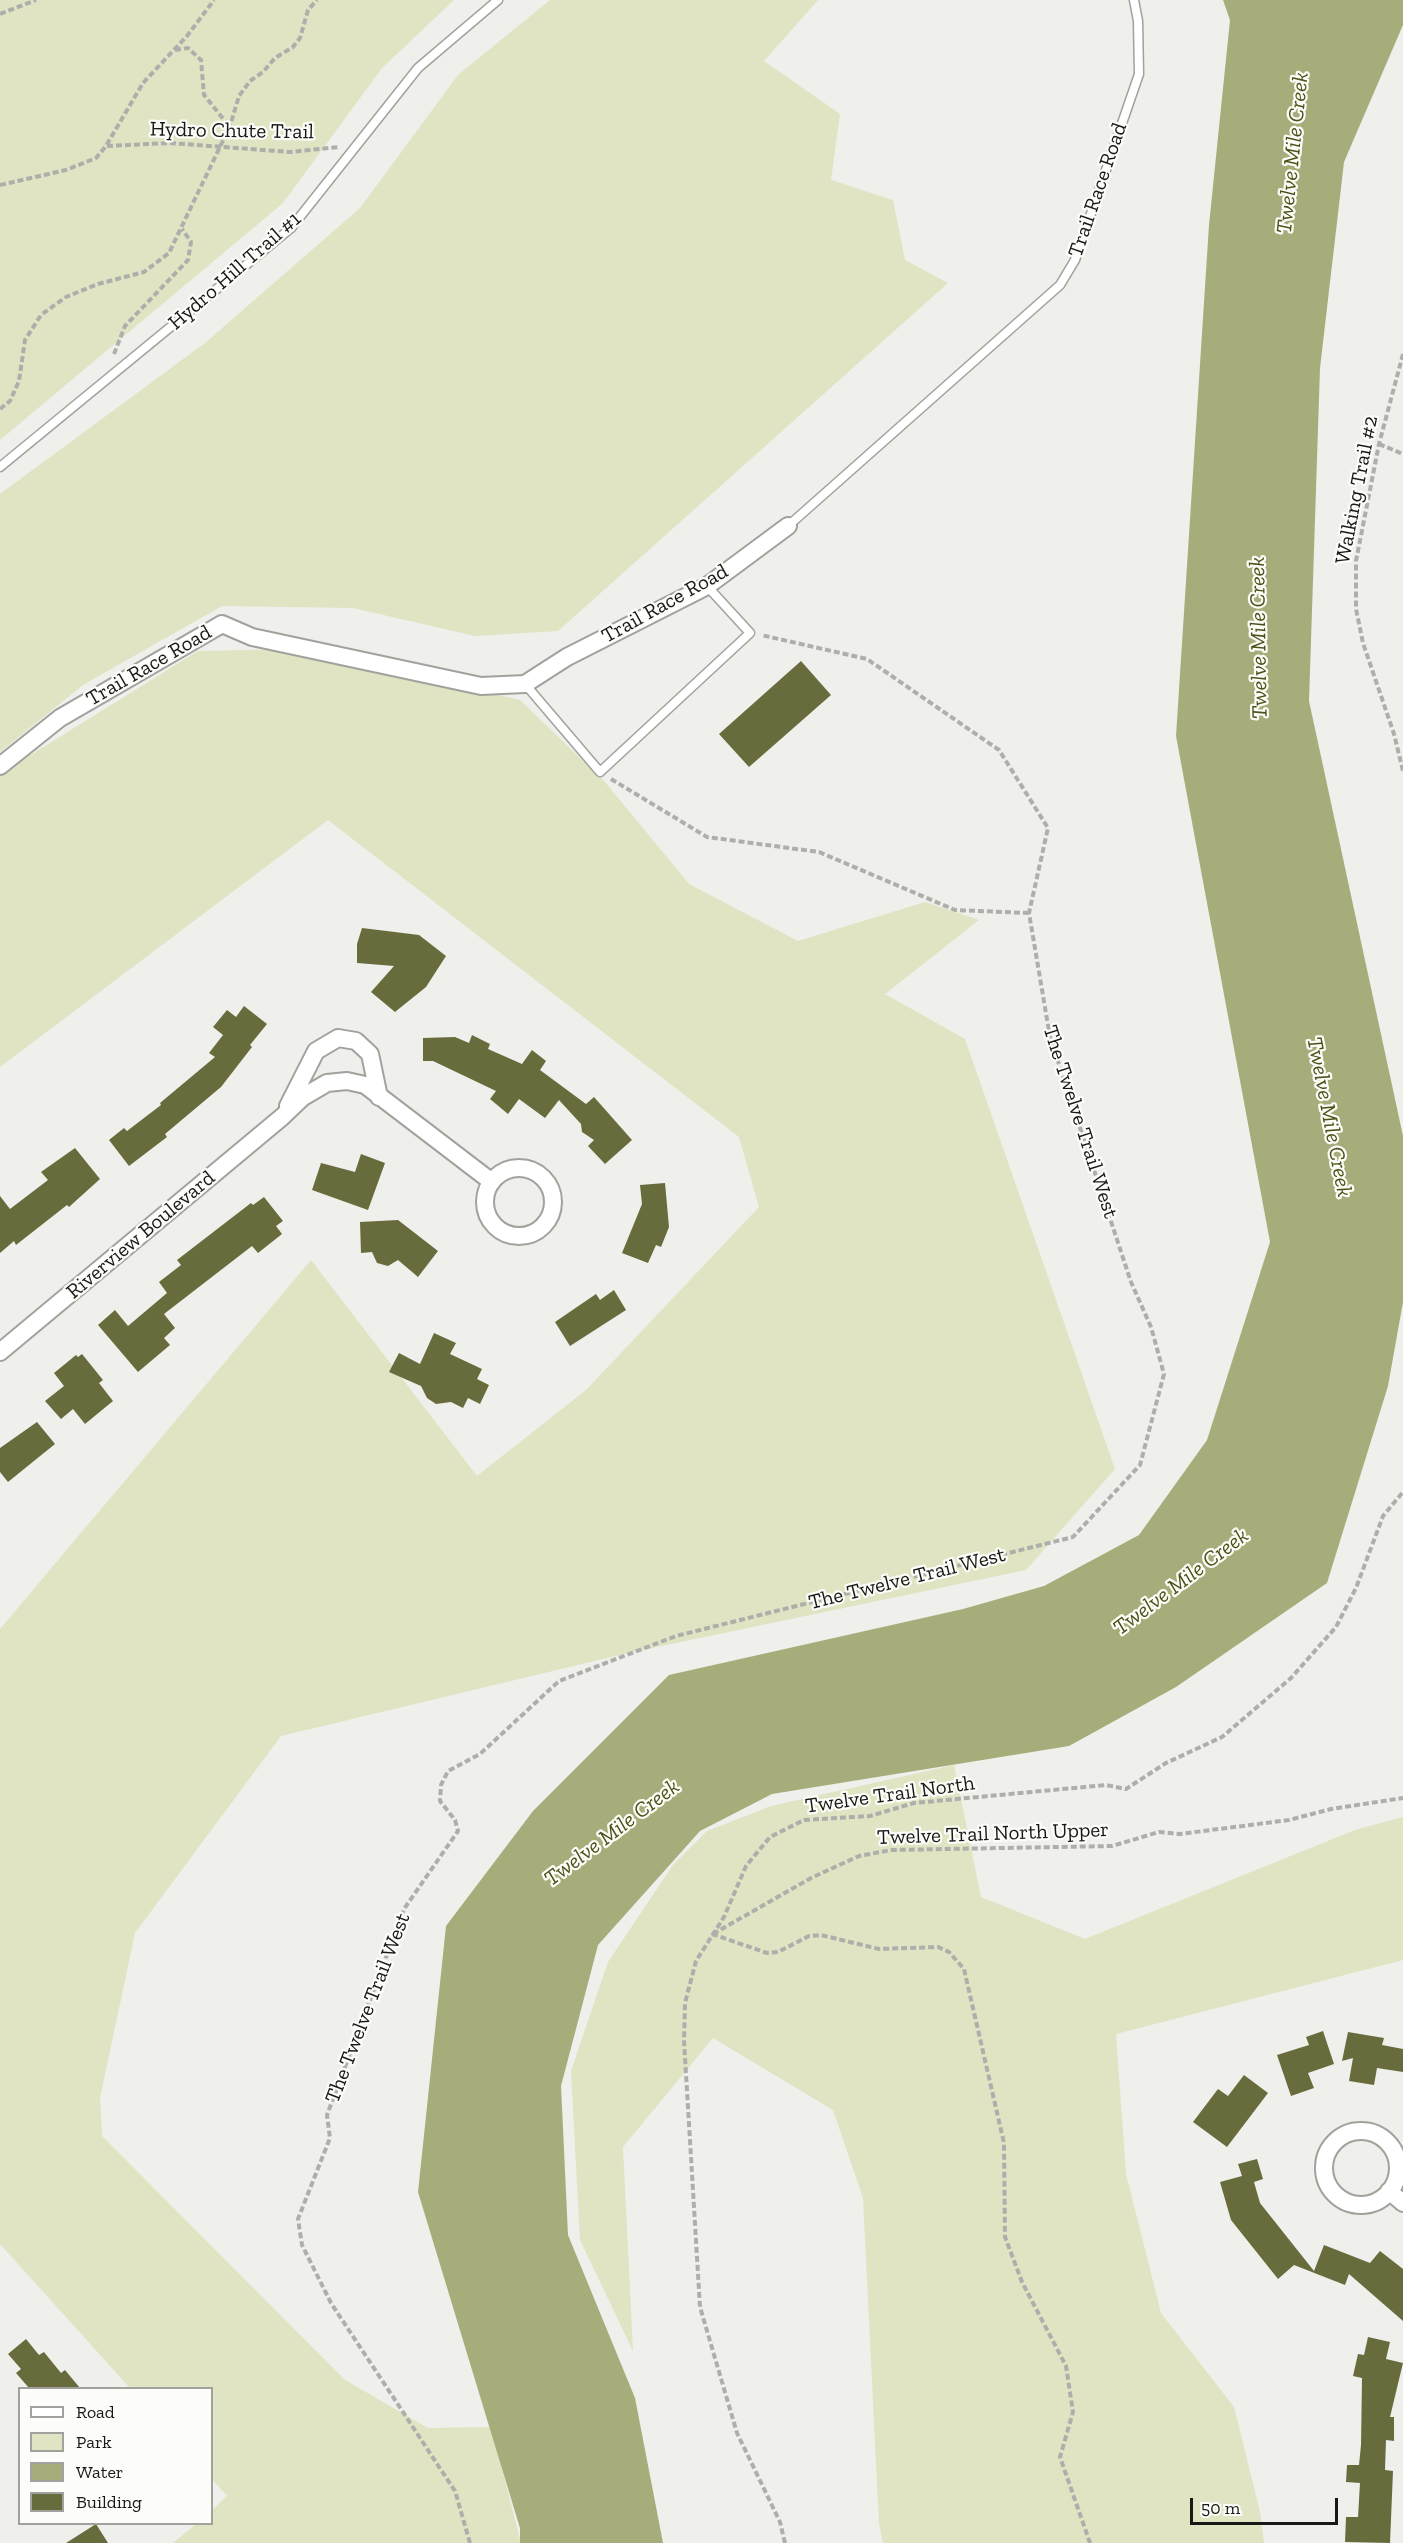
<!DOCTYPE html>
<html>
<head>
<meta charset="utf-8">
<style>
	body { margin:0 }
	#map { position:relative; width:1403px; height:2543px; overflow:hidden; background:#efefeb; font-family:"Zilla Slab",serif }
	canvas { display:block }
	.legend { position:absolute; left:18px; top:2387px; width:195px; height:138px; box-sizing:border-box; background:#fcfdf8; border:2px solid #a1a19e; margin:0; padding:8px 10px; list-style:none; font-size:18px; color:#181817 }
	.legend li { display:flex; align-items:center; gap:12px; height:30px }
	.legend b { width:30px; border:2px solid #a1a19e }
	.scale { position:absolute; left:1190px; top:2498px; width:148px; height:27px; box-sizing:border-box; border:3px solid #181817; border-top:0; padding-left:8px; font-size:18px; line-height:21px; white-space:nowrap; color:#181817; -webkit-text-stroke:4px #fcfdf8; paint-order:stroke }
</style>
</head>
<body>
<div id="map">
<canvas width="1403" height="2543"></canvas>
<ul class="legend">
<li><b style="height:8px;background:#fff"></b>Road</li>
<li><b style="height:16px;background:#e0e4c3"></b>Park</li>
<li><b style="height:16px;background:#a7ad7a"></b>Water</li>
<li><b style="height:16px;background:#686c3c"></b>Building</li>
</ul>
<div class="scale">50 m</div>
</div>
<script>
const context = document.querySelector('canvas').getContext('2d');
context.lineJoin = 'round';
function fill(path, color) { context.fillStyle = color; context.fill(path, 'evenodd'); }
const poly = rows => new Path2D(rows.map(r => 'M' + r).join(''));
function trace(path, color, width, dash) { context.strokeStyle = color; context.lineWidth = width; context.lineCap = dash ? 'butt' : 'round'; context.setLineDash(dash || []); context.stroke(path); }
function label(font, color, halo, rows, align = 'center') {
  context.font = font + ' "Zilla Slab",serif'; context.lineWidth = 4.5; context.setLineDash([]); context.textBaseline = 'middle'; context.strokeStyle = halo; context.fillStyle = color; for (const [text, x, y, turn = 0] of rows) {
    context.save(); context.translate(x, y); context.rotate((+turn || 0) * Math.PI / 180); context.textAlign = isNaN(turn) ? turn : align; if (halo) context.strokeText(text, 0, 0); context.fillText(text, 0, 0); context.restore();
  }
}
const green = poly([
	[0,0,454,0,382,68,283,203,0,440],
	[550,0,818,0,764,61,840,114,831,180,893,200,905,260,948,283,558,631,475,636,353,608,222,606,83,685,0,752,0,494,205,343,360,208,458,75],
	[299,649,520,700,605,782,689,884,798,941,925,902,979,920,885,994,965,1039,1115,1469,1026,1570,628,1653,281,1736,135,1933,100,2098,102,2136,345,2380,428,2428,491,2427,521,2543,173,2543,196,2524,212,2524,212,2510,227,2496,212,2479,212,2388,130,2388,0,2244,0,1629,311,1260,477,1476,586,1390,759,1207,739,1137,328,820,0,1067,0,774,198,651],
	[954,1765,981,1897,1085,1939,1355,1830,1403,1817,1403,1960,1116,2034,1126,2174,1161,2313,1234,2407,1260,2512,1264,2543,883,2543,879,2524,863,2198,833,2110,713,2038,623,2147,633,2351,580,2240,571,2071,608,1962,673,1865,707,1831,771,1806]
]);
const water = poly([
	[1223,0,1403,0,1403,25,1344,162,1320,368,1309,701,1403,1136,1403,1302,1388,1386,1327,1583,1176,1687,1069,1746,772,1794,700,1831,598,1945,561,2086,568,2235,635,2398,663,2543,520,2543,520,2528,418,2192,446,1926,533,1811,669,1675,963,1609,1044,1586,1139,1535,1207,1440,1270,1242,1176,736,1209,225,1230,20]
]);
const building = poly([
	[801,661,831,695,749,767,719,734],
	[362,928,419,935,446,956,426,987,395,1012,371,992,394,966,357,963,357,944],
	[244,1006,267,1024,250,1045,252,1047,221,1087,165,1134,167,1137,129,1166,109,1140,124,1128,127,1131,161,1105,160,1103,215,1057,209,1053,223,1035,213,1027,227,1010,236,1017],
	[472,1035,490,1044,488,1049,522,1064,532,1050,546,1061,540,1070,586,1104,594,1097,632,1140,605,1164,588,1146,594,1140,582,1132,581,1124,559,1100,545,1118,519,1099,508,1114,490,1099,496,1091,433,1061,423,1061,423,1038,455,1037,469,1043],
	[75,1148,100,1179,69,1207,67,1205,16,1245,14,1241,0,1253,0,1196,10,1209,48,1180,41,1172],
	[361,1154,385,1163,368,1210,312,1190,321,1163,355,1172],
	[665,1183,669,1227,661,1247,656,1245,648,1263,622,1253,642,1204,640,1185],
	[264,1197,283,1221,276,1226,282,1234,258,1253,252,1246,164,1314,175,1328,164,1338,170,1345,138,1372,98,1325,115,1310,128,1326,167,1293,159,1282,181,1265,177,1260,251,1203,253,1205],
	[398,1220,438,1251,418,1277,398,1260,388,1266,377,1263,372,1252,361,1253,360,1222],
	[614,1290,626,1310,570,1346,555,1322,596,1294,600,1300],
	[434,1333,456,1343,450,1354,482,1369,477,1379,489,1385,480,1404,468,1398,463,1408,451,1402,436,1404,427,1398,421,1386,389,1372,399,1353,420,1364],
	[82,1354,103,1380,99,1383,113,1401,85,1424,73,1409,61,1419,45,1401,64,1386,54,1373,76,1355,78,1357],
	[37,1422,55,1444,8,1482,0,1472,0,1448],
	[1323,2031,1334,2064,1308,2073,1314,2088,1291,2096,1277,2055,1309,2045,1306,2037],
	[1348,2032,1384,2038,1382,2045,1403,2049,1403,2072,1377,2068,1374,2085,1349,2081,1353,2058,1342,2061],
	[1244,2075,1268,2093,1227,2147,1193,2122,1218,2089,1228,2096],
	[1257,2159,1263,2179,1254,2182,1260,2203,1314,2271,1324,2245,1370,2263,1380,2251,1403,2269,1403,2321,1349,2274,1345,2285,1294,2265,1278,2279,1231,2220,1220,2182,1242,2176,1238,2164],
	[1368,2337,1390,2342,1386,2359,1403,2363,1390,2417,1394,2417,1394,2441,1386,2440,1385,2470,1393,2471,1390,2543,1345,2542,1346,2517,1358,2517,1360,2483,1346,2482,1347,2465,1359,2465,1361,2445,1362,2378,1353,2376,1358,2354,1364,2355],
	[26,2339,39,2355,44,2352,61,2373,65,2370,80,2388,29,2388,16,2373,21,2369,8,2354],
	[96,2524,108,2543,66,2543]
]);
const path = poly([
	[0,14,36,0],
	[175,50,188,48,201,60,204,95,229,126],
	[107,146,170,143,290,152,339,147],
	[0,185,66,170,96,158,106,146,143,83,187,36,214,0],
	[114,354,125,326,188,260,191,242,182,229],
	[1403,354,1379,444,1356,561,1356,609,1363,643,1394,734,1403,771],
	[0,409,10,401,19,381,25,340,41,315,66,297,98,284,144,272,169,253,230,126,239,96,250,81,263,72,275,58,293,47,300,38,308,10,317,0],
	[1379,444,1403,454],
	[611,779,707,837,819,852,955,910,1029,913],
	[712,1934,767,1953,778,1952,809,1936,821,1935,879,1949,938,1947,949,1952,964,1969,1004,2143,1005,2237,1022,2282,1066,2366,1073,2412,1060,2457,1090,2543],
	[713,1934,811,1878,859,1856,891,1850,1112,1846,1159,1832,1180,1834,1289,1820,1331,1809,1403,1798],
	[470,2543,455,2491,331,2303,302,2245,298,2219,330,2138,327,2115,404,1909,458,1831,455,1820,440,1801,441,1785,448,1771,480,1754,559,1681,676,1636,1073,1537,1140,1465,1164,1374,1151,1327,1131,1282,1050,1037,1029,913,1048,828,999,750,867,659,761,635],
	[785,2543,780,2522,737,2433,700,2307,684,2041,685,2003,696,1961,724,1917,746,1866,770,1837,804,1820,870,1816,914,1803,1106,1785,1126,1789,1166,1763,1222,1737,1291,1678,1336,1627,1356,1588,1383,1516,1403,1492]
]);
const service = poly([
	[0,467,291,228,418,68,498,0],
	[788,526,1060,285,1075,260,1139,74,1138,21,1134,0],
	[525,684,600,772,750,633,707,586]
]);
const minor = poly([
	[0,766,60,718,222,624,252,637,481,686,525,684,567,657,707,586,788,526],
	[288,1106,316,1051,338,1038,356,1041,370,1054,379,1097],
	'485 1202a34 34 0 1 1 68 0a34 34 0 1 1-68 0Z',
	[0,1352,282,1117,303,1097,327,1083,347,1081,365,1085,492,1182],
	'1324 2168a37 37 0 1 1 74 0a37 37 0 1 1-74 0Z',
	[1389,2191,1403,2203]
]);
const streetNames = [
	["Hydro Chute Trail",232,131,1],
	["Trail Race Road",1098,190,-71],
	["Hydro Hill Trail #1",235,271,-41],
	["Walking Trail #2",1357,490,-79],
	["Trail Race Road",665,604,-29],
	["Trail Race Road",149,666,-30],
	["The Twelve Trail West",1080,1122,72],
	["Riverview Boulevard",141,1235,-40],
	["The Twelve Trail West",907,1579,-14],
	["Twelve Trail North",890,1795,-8],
	["Twelve Trail North Upper",993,1834,-2],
	["The Twelve Trail West",368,2008,-69]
];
const waterNames = [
	["Twelve Mile Creek",1293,153,-84],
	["Twelve Mile Creek",1259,638,-91],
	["Twelve Mile Creek",1329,1117,79],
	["Twelve Mile Creek",1181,1582,-37],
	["Twelve Mile Creek",612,1833,-37]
];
fill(green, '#e0e4c3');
fill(water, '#a7ad7a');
fill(building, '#686c3c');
trace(service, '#a1a19d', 11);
trace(minor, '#a1a19d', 20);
trace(path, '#aeaeab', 4, [6, 3]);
trace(service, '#fff', 8);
trace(minor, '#fff', 16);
label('21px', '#181817', '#fcfdf8', streetNames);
label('italic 22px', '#4d5117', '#fcfdf8', waterNames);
</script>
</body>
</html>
